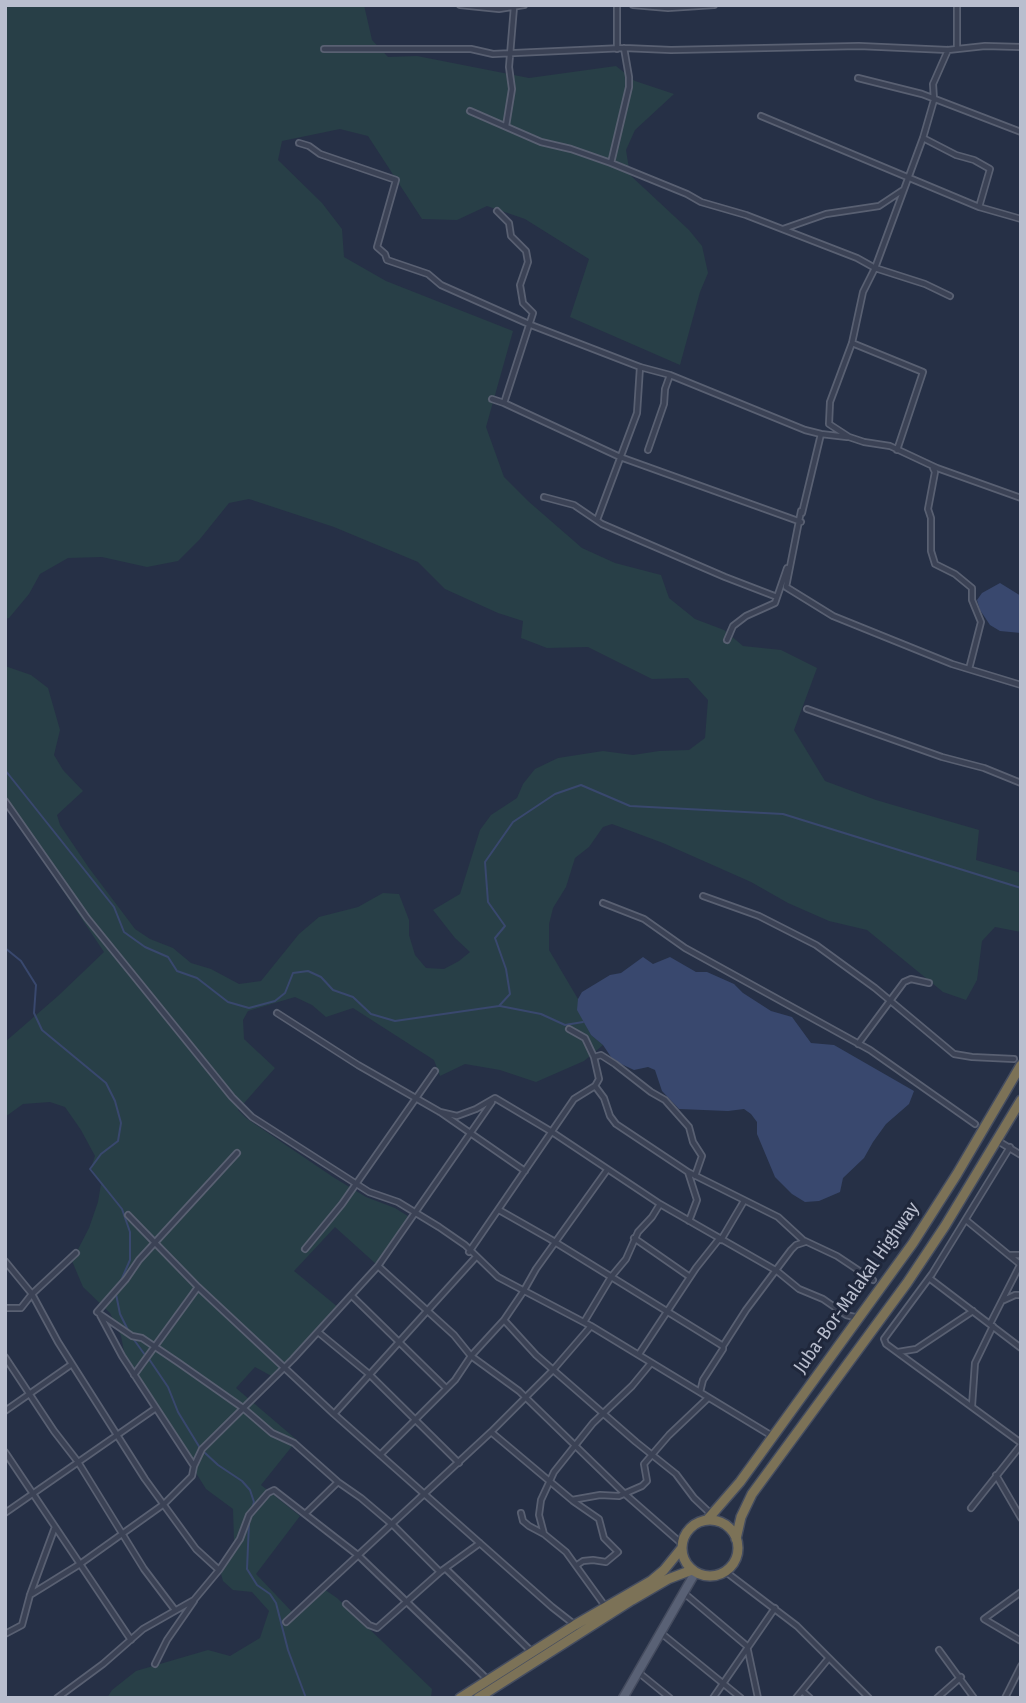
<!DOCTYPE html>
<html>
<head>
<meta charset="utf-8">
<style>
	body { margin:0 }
	#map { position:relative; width:1026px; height:1703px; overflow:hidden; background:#263046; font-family:"Fira Sans Condensed",sans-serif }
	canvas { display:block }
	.frame { position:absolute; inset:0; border:7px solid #b9bece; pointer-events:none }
</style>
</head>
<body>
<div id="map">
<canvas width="1026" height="1703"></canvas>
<div class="frame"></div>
</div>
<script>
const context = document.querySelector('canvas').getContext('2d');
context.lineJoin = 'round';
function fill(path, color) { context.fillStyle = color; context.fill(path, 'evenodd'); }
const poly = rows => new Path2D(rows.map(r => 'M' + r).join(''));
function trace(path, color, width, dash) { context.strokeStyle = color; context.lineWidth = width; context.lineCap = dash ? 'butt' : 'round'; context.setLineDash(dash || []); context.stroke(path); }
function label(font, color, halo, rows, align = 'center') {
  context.font = font + ' "Fira Sans Condensed",sans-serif'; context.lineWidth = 6; context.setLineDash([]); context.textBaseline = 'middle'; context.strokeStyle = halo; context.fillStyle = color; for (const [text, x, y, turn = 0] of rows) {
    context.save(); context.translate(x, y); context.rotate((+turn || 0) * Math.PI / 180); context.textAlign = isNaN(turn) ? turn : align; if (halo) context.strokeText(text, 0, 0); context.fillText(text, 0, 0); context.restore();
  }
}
const green = poly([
	[5,5,364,5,372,40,388,57,417,56,529,78,616,66,635,81,674,94,635,130,626,150,630,175,689,230,702,246,708,273,700,292,680,365,570,317,589,259,525,219,487,206,457,220,422,219,368,136,340,129,282,141,278,160,322,203,342,229,344,257,386,281,513,331,486,427,504,477,528,501,582,548,615,563,661,575,669,598,695,619,724,630,743,646,781,650,817,668,794,730,825,781,876,800,979,830,976,860,1021,873,1021,932,995,927,982,941,977,980,966,1000,943,992,867,930,829,921,788,903,751,882,663,843,612,824,603,827,589,847,575,858,566,887,553,908,549,924,549,950,578,999,578,1010,591,1035,603,1045,584,1061,536,1082,500,1070,465,1064,440,1076,434,1060,353,1008,326,1017,312,1005,295,997,248,1011,243,1020,244,1039,275,1068,238,1110,246,1118,333,1177,366,1197,395,1208,411,1218,376,1264,335,1227,294,1271,339,1308,277,1379,255,1367,236,1388,297,1440,261,1485,300,1516,256,1574,296,1616,321,1587,337,1598,432,1689,431,1698,107,1698,112,1690,136,1671,208,1650,230,1656,260,1638,269,1611,252,1592,233,1590,223,1581,221,1574,231,1558,234,1541,233,1509,206,1489,126,1361,121,1336,110,1313,83,1287,72,1261,89,1228,98,1202,101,1184,91,1168,95,1156,81,1130,65,1107,50,1102,23,1104,5,1117,5,1042,58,996,104,952,5,804,5,666,31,675,48,688,60,730,54,755,63,770,83,791,57,815,60,825,89,868,135,929,150,939,173,948,191,963,211,969,239,984,261,981,299,934,319,917,358,907,383,893,399,894,409,920,409,935,415,955,426,968,444,969,459,961,470,952,455,938,433,910,460,894,480,830,491,815,517,798,523,784,535,769,558,758,603,751,633,755,659,751,689,750,705,738,708,700,688,678,652,679,588,647,547,648,521,638,523,621,498,613,445,589,418,562,334,527,249,499,229,503,200,539,178,561,147,567,102,557,68,558,40,574,29,594,9,618,5,619]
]);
const water = poly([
	[1000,583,1021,596,1021,633,1000,631,990,625,980,610,977,600,982,593],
	[643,957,653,964,670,957,696,972,707,972,734,984,743,993,771,1011,792,1017,811,1043,834,1045,914,1091,909,1104,886,1124,873,1142,864,1158,843,1178,840,1192,819,1201,805,1202,792,1194,775,1177,757,1134,757,1122,751,1114,744,1109,728,1111,679,1109,662,1091,655,1070,648,1067,634,1070,619,1063,611,1057,603,1045,591,1035,577,1010,578,999,582,992,610,975,621,973]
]);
const stream = poly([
	[5,770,114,907,124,932,145,947,168,957,177,971,197,978,228,1002,249,1008,275,1001,285,993,293,973,308,971,321,977,333,990,353,997,371,1014,395,1021,499,1006,510,994,506,969,495,938,505,926,488,902,485,862,513,822,555,794,581,785,630,806,783,814,1021,888],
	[5,948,21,961,36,985,34,1013,42,1030,106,1083,115,1101,121,1123,118,1141,101,1154,90,1169,122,1209,130,1232,130,1260,120,1283],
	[500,1006,541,1014,565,1025,583,1022],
	[116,1294,120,1314,129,1332],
	[132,1337,145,1355],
	[149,1359,168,1387,178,1412,200,1448],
	[204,1452,218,1465,242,1481,250,1490,254,1502,251,1511],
	[249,1523,247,1569,257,1585,270,1594,276,1603,288,1650,306,1698]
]);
const street = poly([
	[460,5,499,9,524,5],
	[633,5,668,8,714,5],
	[957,5,957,49],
	[324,49,471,49,493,54,624,48,671,50,859,46,948,50,985,46,1021,47],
	[617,49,617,5],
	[948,50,933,84,934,100,923,138,875,268,863,292,852,343,830,402,829,424,849,437,864,442,890,446,937,468,1021,498],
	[858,78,922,94,1021,132],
	[470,111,541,142,571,149,611,163,687,194,701,202,746,215,857,258,875,268,925,284,950,296],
	[761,116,979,207],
	[506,126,512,89,509,67,514,7],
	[923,138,956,155,974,160,990,169,979,207,1021,219],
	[299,143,309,146,320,154,396,180,377,247,385,254,387,260,428,274,441,285,531,325,640,367,670,375,805,430,821,434],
	[611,163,629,87,629,77,624,48],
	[497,211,509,223,511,236,526,251,528,262,520,285,523,303,533,313,504,403,620,457,801,522],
	[783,229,826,214,879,206,903,190],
	[852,343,923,372,897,450],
	[492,399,504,403],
	[648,450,664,404,665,389,670,375],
	[933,468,935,472,928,509,931,518,931,551,935,564,955,574,972,588,972,600,981,622,969,669],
	[544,497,574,505,602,524,725,577,777,597],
	[801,511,786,587,833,616,952,664,1021,685],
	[802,513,821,434,847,437],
	[597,520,637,413,640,367],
	[727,640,733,626,746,616,775,603,787,568],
	[807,709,942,757,984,768,1021,783],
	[5,801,87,918,232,1097,252,1117,369,1192,398,1202,439,1227,465,1245,498,1277,591,1326,772,1436],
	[703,896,759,916,816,945,875,988,954,1054,972,1057,1014,1059],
	[603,903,644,919,685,948,870,1050,975,1124],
	[277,1013,358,1065,440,1112,525,1171],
	[858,1044,904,982,911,979,929,983],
	[594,1057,601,1055,615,1064,651,1092,665,1100,689,1127,693,1142,702,1156,695,1176],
	[595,1086,604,1098,610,1116,616,1124,688,1172,778,1217,803,1240,837,1256,873,1280],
	[440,1112,457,1116,476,1109,495,1098,552,1132,660,1204,777,1271,799,1289,823,1299,846,1315,859,1318],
	[998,1141,1021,1155],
	[1010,1147,932,1274,884,1339,886,1344,1021,1443],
	[688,1172,697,1200,689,1221],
	[499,1210,550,1239,723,1346,723,1349,703,1380,700,1392],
	[128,1215,198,1287,334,1414,552,1607,575,1625],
	[966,1220,1021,1265],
	[634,1238,690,1277],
	[721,1240,744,1201],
	[305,1249,342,1204,435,1071],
	[469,1252,574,1099,595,1086,599,1079,594,1057,585,1038,569,1029],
	[1009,1255,1021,1255],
	[5,1261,32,1294,58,1342,145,1479,196,1549,219,1570],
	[378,1266,454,1335,471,1356,519,1391,625,1494,682,1544],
	[929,1278,1021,1348],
	[352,1296,446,1388],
	[1004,1300,1015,1295,1021,1295],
	[5,1308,21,1308,32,1294,76,1253],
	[97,1312,132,1336,142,1338,179,1363,243,1408,272,1433,294,1443,338,1482,361,1498,394,1526,440,1572],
	[97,1312,126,1279,139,1260,237,1153],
	[504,1320,536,1355,636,1442,676,1474,694,1498,712,1515],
	[584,1322,611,1277,626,1259,638,1232,652,1217,660,1204],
	[990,1324,1020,1265],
	[318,1332,369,1374,459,1463],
	[723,1346,746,1310,791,1250,796,1245,805,1242],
	[898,1352,916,1349,973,1311],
	[639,1354,696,1268,719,1239],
	[5,1357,54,1431,78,1462,144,1569,175,1610],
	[134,1375,198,1287],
	[972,1406,975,1363,993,1326],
	[5,1411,72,1364],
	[334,1414,475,1258],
	[491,1432,572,1500,600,1495,619,1496,642,1486,647,1481,644,1464,669,1435,708,1398],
	[5,1452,131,1640],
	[380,1455,455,1380,471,1356,504,1320,523,1292,536,1269,607,1170],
	[194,1466,202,1449,293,1359,378,1266,492,1102],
	[996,1475,1021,1518],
	[573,1501,599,1519,604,1538,618,1552,606,1562,593,1560,583,1561,577,1565],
	[971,1508,1021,1445],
	[5,1513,156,1408],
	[521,1513,523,1521,529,1526,544,1534,566,1552,605,1606],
	[305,1514,338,1482],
	[544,1534,539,1515,541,1500,554,1472,593,1423,632,1386,651,1363],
	[446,1569,531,1651],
	[726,1572,797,1626,869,1698],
	[1021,1592,984,1619,1021,1641],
	[684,1593,747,1646,758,1698],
	[30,1595,80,1564,164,1504,192,1476,194,1466,122,1356,100,1315],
	[346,1604,369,1625,377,1628,440,1572,480,1543],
	[286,1622,491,1432,553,1370,591,1326],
	[661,1633,741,1698],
	[5,1634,22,1625,30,1595,55,1527],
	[939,1650,974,1698],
	[155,1664,167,1640,194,1601],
	[638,1672,670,1698],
	[802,1691,810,1698],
	[57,1698,103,1664,143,1629,194,1600,219,1570,240,1539,249,1515,268,1493,274,1490,359,1556,488,1680],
	[713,1698,775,1608],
	[796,1698,828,1659],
	[937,1698,961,1677],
	[1005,1698,1021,1666]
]);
const primary = poly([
	[623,1698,695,1573]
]);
const highway = poly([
	'682 1548a28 28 0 1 1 56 0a28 28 0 1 1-56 0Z',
	[707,1520,740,1482,913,1243,957,1174,1021,1065],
	[736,1539,741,1517,752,1494,907,1283,945,1226,1021,1100],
	[460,1698,575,1625,651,1581,664,1570,681,1549],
	[478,1698,632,1600,668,1579,692,1570]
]);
const streetNames = [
	["Juba-Bor-Malakal Highway",857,1288,-55]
];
fill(green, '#283f47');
fill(water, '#39486e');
trace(stream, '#39486e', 2);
trace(street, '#596072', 8);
trace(primary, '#444b5e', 11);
trace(highway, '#454d60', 12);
trace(street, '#3b4255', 4.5);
trace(primary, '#596175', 8);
trace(highway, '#7c7257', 9);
label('19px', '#b9bece', '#1f273b', streetNames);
</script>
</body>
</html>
